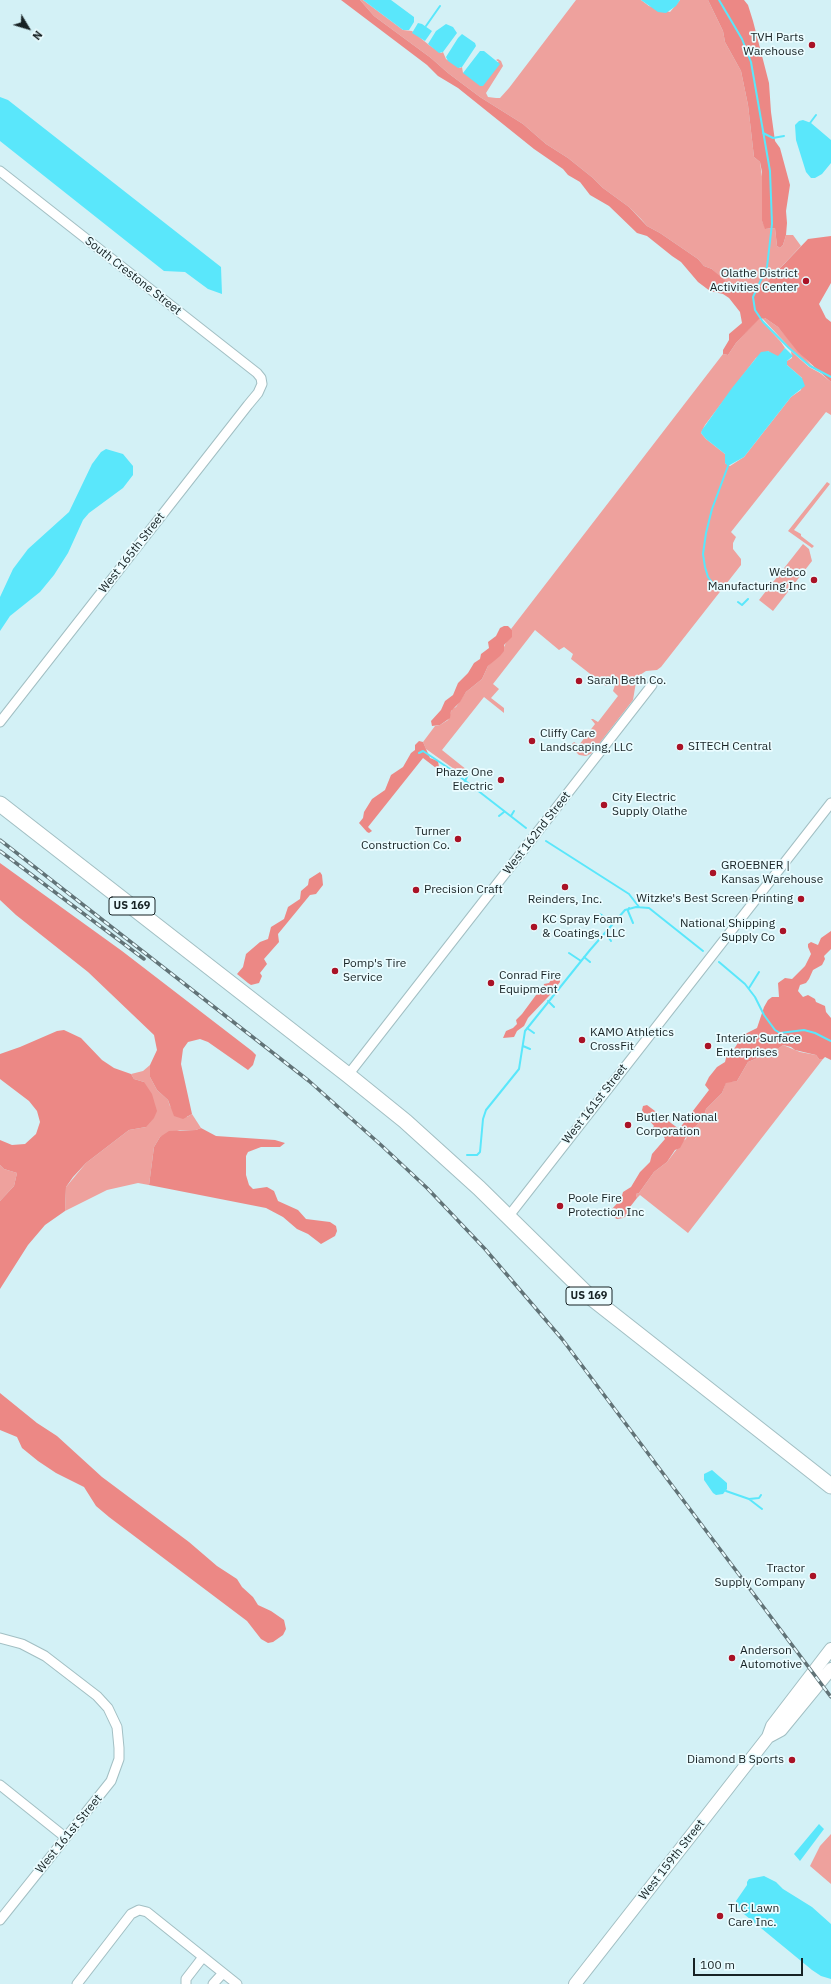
<!DOCTYPE html>
<html>
<head>
<meta charset="utf-8">
<style>
	body { margin:0 }
	#map { position:relative; width:831px; height:1984px; overflow:hidden; background:#d3f1f6; font-family:"IBM Plex Sans",sans-serif }
	canvas { display:block }
	.north { position:absolute; left:8px; top:8px; width:40px; height:40px; -webkit-text-stroke:3px #eafcff; paint-order:stroke; rotate:128deg; font-size:11px; font-weight:700; line-height:16px; text-align:center; color:#172224 }
	.north::after { content:''; display:block; margin:auto; width:14px; height:18px; background:#172224; clip-path:polygon(50% 0,100% 100%,50% 72%,0 100%) }
	.scale { position:absolute; left:693px; top:1958px; width:110px; height:18px; box-sizing:border-box; border:2px solid #172224; border-top:0; padding-left:5px; font-size:12px; line-height:14px; white-space:nowrap; color:#172224; -webkit-text-stroke:3px #eafcff; paint-order:stroke }
</style>
</head>
<body>
<div id="map">
<canvas width="831" height="1984"></canvas>
<div class="north">N</div>
<div class="scale">100 m</div>
</div>
<script>
const context = document.querySelector('canvas').getContext('2d');
context.lineJoin = 'round';
function fill(path, color) { context.fillStyle = color; context.fill(path, 'evenodd'); }
const poly = rows => new Path2D(rows.map(r => 'M' + r).join(''));
function trace(path, color, width, dash) { context.strokeStyle = color; context.lineWidth = width; context.lineCap = dash ? 'butt' : 'round'; context.setLineDash(dash || []); context.stroke(path); }
function label(font, color, halo, rows, align = 'center') {
  context.font = font + ' "IBM Plex Sans",sans-serif'; context.lineWidth = 3.5; context.setLineDash([]); context.textBaseline = 'middle'; context.strokeStyle = halo; context.fillStyle = color; for (const [text, x, y, turn = 0] of rows) {
    context.save(); context.translate(x, y); context.rotate((+turn || 0) * Math.PI / 180); context.textAlign = isNaN(turn) ? turn : align; if (halo) context.strokeText(text, 0, 0); context.fillText(text, 0, 0); context.restore();
  }
}
const green = poly([
	[360,0,363,0,403,30,412,31,429,45,441,53,443,52,446,59,460,68,462,67,463,73,499,62,496,60,498,59,501,61,503,66,486,93,488,97,496,98,500,98,509,88,576,0,641,0,649,6,670,12,680,0,708,0,723,31,725,42,741,71,748,105,754,157,760,162,763,184,762,221,766,229,775,228,777,246,780,248,783,245,786,235,793,235,801,246,764,285,755,289,743,289,727,283,712,269,704,266,698,259,660,233,647,226,641,219,629,207,603,188,593,178,568,158,546,144,523,124,480,97,448,73,431,58,374,16],
	[759,318,781,342,785,348,780,356,776,357,768,351,756,358,705,425,701,433,706,439,725,454,725,463,730,466,744,457,791,397,801,390,802,378,787,365,787,361,792,358,791,351,809,367,820,373,831,382,831,415,826,412,731,532,736,537,733,543,733,549,741,559,741,565,661,667,657,670,646,671,640,675,636,682,633,700,592,753,586,756,579,755,570,746,574,742,579,745,595,724,591,719,593,719,598,722,618,696,613,691,615,685,611,683,606,686,599,681,596,684,598,680,571,659,573,654,564,647,559,650,535,630,493,684,499,689,491,698,504,708,504,713,484,697,442,750,467,770,464,776,426,749,423,742,435,726,440,725,448,720,452,709,456,707,466,692,482,679,488,666,504,647,512,630,511,629,723,354,728,355,736,343],
	[762,318,765,318,778,327,811,365,818,370,810,366,789,347],
	[827,482,830,484,794,530,801,534,801,536,814,546,812,548,788,531],
	[803,544,809,549,812,561,773,611,759,600],
	[783,1045,800,1052,816,1055,819,1059,823,1059,688,1233,640,1195,637,1198,636,1194,639,1193,654,1172,667,1162,683,1141,686,1139,688,1132,697,1125,704,1116,706,1109,722,1093,726,1082,737,1081,748,1062,767,1054,769,1049,779,1048],
	[150,1065,150,1077,157,1090,168,1100,170,1106,187,1117,192,1114,201,1128,196,1130,180,1130,160,1137,154,1147,149,1185,138,1183,107,1190,65,1211,66,1187,86,1163,129,1130,146,1127,144,1082,134,1079,131,1074,143,1071],
	[0,1165,4,1169,17,1173,14,1186,0,1201],
	[831,1834,831,1884,810,1866,820,1846]
]);
const forest = poly([
	[341,0,360,0,374,16,431,58,448,73,480,97,523,124,546,144,568,158,593,178,603,188,629,207,647,226,660,233,698,259,704,266,712,269,728,283,743,289,755,289,764,285,808,239,831,236,831,283,819,304,826,318,831,322,831,382,798,352,778,327,765,318,759,319,736,343,728,355,723,354,723,350,729,340,729,334,742,323,740,312,729,298,723,294,710,291,698,282,681,262,672,256,647,236,637,233,609,206,590,195,580,182,568,175,563,169,534,149,458,88,438,76,427,65],
	[708,0,744,0,748,5,753,21,769,83,771,112,775,141,780,148,790,185,786,211,787,223,786,235,783,245,780,248,777,246,775,228,765,229,762,221,762,172,760,162,754,157,748,105,741,71,725,42,723,31],
	[504,626,508,626,512,630,512,637,504,645,504,651,500,656,488,666,482,679,466,692,460,702,451,711,450,718,440,725,432,726,431,721,441,710,445,701,453,695,458,683,468,673,474,663,480,659,481,654,489,648,488,642,496,636,500,628],
	[419,741,423,742,430,758,438,761,439,767,436,768,423,758,368,827,372,831,369,833,367,832,359,823,363,818,364,812,372,799,385,790,391,775,403,767,411,753,415,750,415,745],
	[0,863,122,951,252,1051,256,1055,253,1065,248,1070,208,1042,200,1039,188,1042,183,1049,181,1064,192,1114,183,1119,174,1116,168,1100,157,1090,150,1077,150,1065,157,1050,154,1035,88,972,16,915,0,900],
	[320,872,322,875,323,885,316,894,310,895,278,934,279,942,264,959,267,964,260,973,262,976,259,983,251,985,248,983,237,974,243,967,246,954,260,942,268,939,271,927,284,919,288,907,300,899,301,891,308,885,309,879],
	[831,931,831,949,824,956,825,959,822,965,813,970,809,979,806,983,800,985,798,991,803,997,808,995,815,999,816,1002,825,1006,826,1012,831,1018,831,1060,825,1057,823,1059,819,1059,816,1055,795,1050,791,1047,783,1045,779,1048,769,1049,767,1054,748,1062,737,1081,726,1083,722,1093,706,1109,704,1116,697,1125,688,1133,680,1148,675,1150,667,1162,654,1172,639,1193,636,1194,637,1198,630,1207,635,1211,623,1218,617,1219,613,1217,612,1209,621,1199,623,1192,631,1187,640,1172,650,1162,652,1154,665,1139,663,1135,659,1133,654,1135,650,1132,654,1126,644,1114,642,1110,643,1106,647,1105,679,1129,709,1090,705,1085,709,1077,717,1067,725,1062,727,1054,734,1049,743,1035,757,1028,764,1007,768,1000,772,997,779,997,778,983,785,978,792,979,805,966,811,954,808,947,808,944,811,942,818,945,821,938],
	[556,973,559,975,560,982,549,996,528,1018,524,1026,517,1031,514,1037,503,1038,506,1031,513,1028,517,1024,516,1020,522,1014,536,995,542,992,544,984,549,983],
	[64,1030,81,1038,102,1060,114,1068,131,1074,134,1079,144,1082,152,1094,157,1111,154,1118,146,1127,129,1130,86,1163,73,1177,66,1187,65,1211,45,1225,28,1245,0,1289,0,1201,14,1186,17,1173,4,1169,0,1165,0,1140,12,1145,25,1144,36,1134,40,1122,37,1111,29,1101,0,1079,0,1054,20,1047,57,1031],
	[201,1128,216,1136,275,1140,285,1143,280,1147,261,1147,248,1152,246,1156,246,1175,249,1185,253,1189,267,1187,274,1191,278,1201,298,1210,306,1219,330,1222,336,1226,337,1231,335,1236,321,1244,308,1234,297,1229,283,1217,266,1208,149,1185,154,1147,160,1137,169,1131,196,1130],
	[0,1393,37,1423,57,1436,102,1477,189,1542,217,1566,237,1579,242,1587,253,1597,258,1605,271,1611,284,1620,286,1629,283,1635,273,1642,268,1643,261,1639,247,1621,109,1517,96,1506,84,1487,56,1473,38,1461,22,1448,17,1437,0,1430]
]);
const water = poly([
	[363,0,391,0,414,17,414,22,409,30,403,30],
	[641,0,680,0,676,6,666,13,658,12],
	[418,23,422,24,432,31,425,41,412,33],
	[446,24,453,27,457,33,443,52,439,53,428,44,436,31],
	[462,34,475,43,476,46,462,67,458,68,448,61,446,57,458,38],
	[480,51,484,51,500,64,483,86,480,86,463,73],
	[0,97,8,100,221,267,222,294,208,289,185,272,164,271,0,141],
	[803,120,811,123,831,140,831,163,822,174,815,178,811,178,806,172,796,140,795,125,799,121],
	[785,348,793,356,787,361,787,365,802,378,805,386,791,397,744,457,728,466,725,463,725,454,706,439,701,433,702,430,732,388,761,352,768,351,778,356],
	[106,449,123,454,133,466,133,475,123,488,89,513,83,520,68,553,54,575,40,592,10,616,0,631,0,597,13,569,28,549,69,512,92,464,101,452],
	[712,1470,727,1483,727,1489,723,1494,716,1495,713,1493,704,1480,704,1474],
	[819,1824,824,1829,800,1861,794,1854],
	[764,1876,776,1882,783,1889,812,1907,831,1924,831,1979,821,1976,812,1970,739,1910,736,1901,747,1885,747,1882,749,1879]
]);
const stream = poly([
	[719,0,742,39,751,62,770,171,772,224,767,267,753,297,755,310,763,322,789,348,810,366,831,377],
	[426,26,440,6],
	[810,123,816,115],
	[763,133,773,138,784,136],
	[714,585,708,577,705,567,703,554,706,533,712,509,728,466],
	[738,602,742,605,748,599],
	[419,753,423,751,450,769,526,828],
	[465,781,468,775],
	[499,816,504,812],
	[511,816,514,811],
	[546,841,629,894,639,907],
	[629,908,628,911,633,923],
	[600,914,614,923],
	[606,933,611,941],
	[569,953,581,961],
	[584,957,590,962],
	[719,962,745,984,755,997,764,1015,775,1030,780,1033,804,1030,815,1033,831,1041],
	[749,988,759,972],
	[548,1001,554,1007],
	[527,1028,534,1033],
	[523,1046,530,1049],
	[467,1155,477,1155,480,1152,483,1119,486,1110,519,1069,525,1031,590,950,625,910,636,907,649,908,703,951],
	[726,1491,749,1499,762,1509],
	[749,1499,759,1498,761,1495]
]);
const minor = poly([
	[0,171,257,373,261,378,262,384,258,393,248,405,0,722],
	[348,1075,652,685],
	[508,1217,831,803],
	[0,1638,22,1644,45,1656,97,1696,108,1708,117,1727,119,1748,119,1759,111,1781,0,1920],
	[0,1785,65,1837],
	[77,1984,131,1914,139,1910,147,1912,237,1984],
	[186,1984,186,1979,203,1957],
	[213,1984,223,1973]
]);
const secondary = poly([
	[768,1737,781,1730,831,1669],
	[575,1984,768,1737,772,1726,831,1649]
]);
const trunk = poly([
	[0,804,348,1075,405,1121,479,1188,588,1295,831,1486]
]);
const rail = poly([
	[0,840,309,1081,381,1145,427,1188,485,1249,562,1339,831,1697],
	[0,851,144,959]
]);
const markers = [
	[812,45,4,"#a91226"],
	[806,281,4,"#a91226"],
	[814,580,4,"#a91226"],
	[579,681,4,"#a91226"],
	[532,741,4,"#a91226"],
	[680,747,4,"#a91226"],
	[501,780,4,"#a91226"],
	[604,805,4,"#a91226"],
	[458,839,4,"#a91226"],
	[713,873,4,"#a91226"],
	[565,887,4,"#a91226"],
	[416,890,4,"#a91226"],
	[801,899,4,"#a91226"],
	[534,927,4,"#a91226"],
	[783,931,4,"#a91226"],
	[335,971,4,"#a91226"],
	[491,983,4,"#a91226"],
	[582,1040,4,"#a91226"],
	[708,1046,4,"#a91226"],
	[628,1125,4,"#a91226"],
	[560,1206,4,"#a91226"],
	[813,1576,4,"#a91226"],
	[732,1658,4,"#a91226"],
	[792,1760,4,"#a91226"],
	[720,1916,4,"#a91226"]
];
const shields = [
	[132,906,46],
	[589,1296,46]
];
const shieldNames = [
	["US 169",132,906],
	["US 169",589,1296]
];
const poiNames = [
	["TVH Parts",804,38,"right"],
	["Warehouse",804,52,"right"],
	["Olathe District",798,274,"right"],
	["Activities Center",798,288,"right"],
	["Webco",806,573,"right"],
	["Manufacturing Inc",806,587,"right"],
	["Sarah Beth Co.",587,681],
	["Cliffy Care",540,734],
	["Landscaping, LLC",540,748],
	["SITECH Central",688,747],
	["Phaze One",493,773,"right"],
	["Electric",493,787,"right"],
	["City Electric",612,798],
	["Supply Olathe",612,812],
	["Turner",450,832,"right"],
	["Construction Co.",450,846,"right"],
	["GROEBNER |",721,866],
	["Kansas Warehouse",721,880],
	["Precision Craft",424,890],
	["Witzke's Best Screen Printing",793,899,"right"],
	["Reinders, Inc.",565,900,"center"],
	["KC Spray Foam",542,920],
	["& Coatings, LLC",542,934],
	["National Shipping",775,924,"right"],
	["Supply Co",775,938,"right"],
	["Pomp's Tire",343,964],
	["Service",343,978],
	["Conrad Fire",499,976],
	["Equipment",499,990],
	["KAMO Athletics",590,1033],
	["CrossFit",590,1047],
	["Interior Surface",716,1039],
	["Enterprises",716,1053],
	["Butler National",636,1118],
	["Corporation",636,1132],
	["Poole Fire",568,1199],
	["Protection Inc",568,1213],
	["Tractor",805,1569,"right"],
	["Supply Company",805,1583,"right"],
	["Anderson",740,1651],
	["Automotive",740,1665],
	["Diamond B Sports",784,1760,"right"],
	["TLC Lawn",728,1909],
	["Care Inc.",728,1923]
];
const streetNames = [
	["South Crestone Street",133,276,38],
	["West 165th Street",132,553,-52],
	["West 162nd Street",537,833,-52],
	["West 161st Street",595,1104,-52],
	["West 161st Street",69,1834,-51],
	["West 159th Street",672,1860,-52]
];
fill(green, '#eea19d');
fill(forest, '#ec8885');
fill(water, '#5ae7fb');
trace(stream, '#5ae7fb', 2);
trace(minor, '#a2bfc3', 11);
trace(secondary, '#a2bfc3', 14);
trace(trunk, '#a2bfc3', 17);
trace(minor, '#fff', 9);
trace(secondary, '#fff', 12);
trace(trunk, '#fff', 15);
trace(rail, '#617377', 3.5);
trace(rail, '#eafcff', 2, [6]);
for (const [x, y, r, color] of markers) { const dot = new Path2D(); dot.arc(x, y, r, 0, 2 * Math.PI); context.fillStyle = color; context.fill(dot); trace(dot, '#eafcff', 1.5); }
for (const [x, y, w] of shields) { const box = new Path2D(); box.roundRect(x - w / 2, y - 9, w, 18, 3); context.fillStyle = '#eafcff'; context.fill(box); trace(box, '#172224', 1); }
label('bold 11px', '#172224', null, shieldNames);
label('12px', '#172224', '#eafcff', poiNames, 'left');
label('12px', '#172224', '#eafcff', streetNames);
</script>
</body>
</html>
